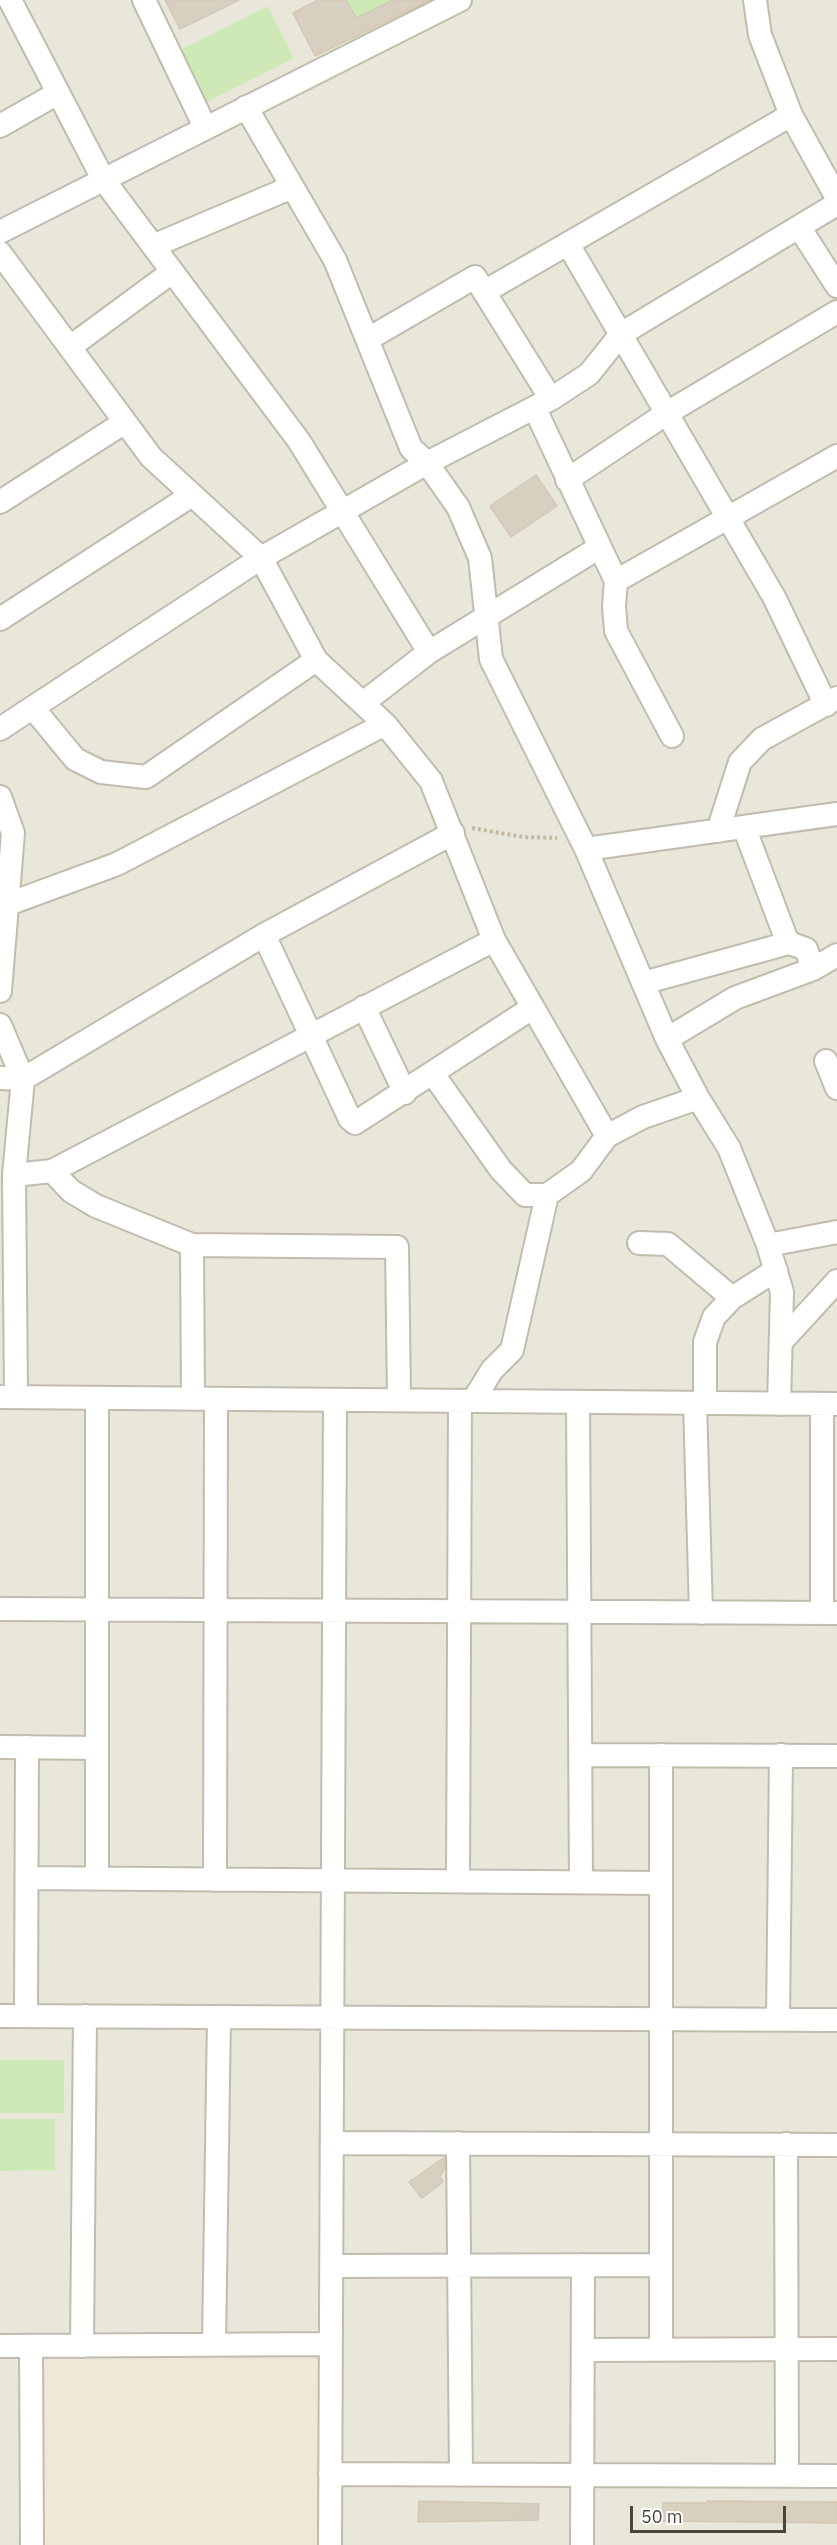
<!DOCTYPE html>
<html>
<head>
<meta charset="utf-8">
<style>
	body { margin:0 }
	#map { position:relative; width:837px; height:2545px; overflow:hidden; background:#f6f3ec; font-family:"IBM Plex Sans",sans-serif }
	canvas { display:block }
	.scale { position:absolute; left:630px; top:2506px; width:156px; height:27px; box-sizing:border-box; border:3px solid #4a4539; border-top:0; padding-left:8px; font-size:18px; line-height:21px; white-space:nowrap; color:#4a4539; -webkit-text-stroke:4px #fff; paint-order:stroke }
</style>
</head>
<body>
<div id="map">
<canvas width="837" height="2545"></canvas>
<div class="scale">50 m</div>
</div>
<script>
const context = document.querySelector('canvas').getContext('2d');
context.lineJoin = 'round';
function fill(path, color) { context.fillStyle = color; context.fill(path, 'evenodd'); }
const poly = rows => new Path2D(rows.map(r => 'M' + r).join(''));
function trace(path, color, width, dash) { context.strokeStyle = color; context.lineWidth = width; context.lineCap = dash ? 'butt' : 'round'; context.setLineDash(dash || []); context.stroke(path); }
const residential = poly([
	[0,0,837,0,837,2545,0,2545]
]);
const education = poly([
	[325,2359,325,2545,35,2545,36,2360]
]);
const green = poly([
	[346,0,393,0,356,18],
	[268,6,294,58,206,102,180,50],
	[0,2060,64,2060,64,2113,0,2113],
	[0,2119,55,2119,55,2170,0,2171]
]);
const building = poly([
	[165,0,239,0,180,29,165,0],
	[318,0,346,0,356,18,393,0,430,0,315,56,293,13,318,0],
	[536,475,557,506,511,537,490,506,536,475],
	[445,2157,445,2167,440,2177,443,2182,422,2198,409,2182,445,2157],
	[419,2501,539,2504,538,2520,418,2522,419,2501],
	[707,2501,837,2502,837,2523,663,2521,663,2503,707,2503,707,2501]
]);
const path = poly([
	[472,828,523,837,557,838]
]);
const minor = poly([
	[10,0,103,179,299,441,429,652],
	[144,0,205,127],
	[755,0,760,35,791,115,837,198],
	[246,107,335,260,411,448,427,463,458,507,480,558,491,659,586,849,667,1039,698,1098,643,1117,607,1136,581,1171,547,1195,512,1350,492,1370,473,1401],
	[0,126,58,93],
	[799,227,837,286],
	[0,232,460,0],
	[568,244,774,597,826,705],
	[153,246,292,187],
	[0,253,151,457,261,558,316,660,385,724,431,781,494,940,607,1136],
	[484,292,791,115],
	[368,339,475,277,551,399],
	[70,347,172,272],
	[535,409,616,581,614,606,616,631,672,736],
	[567,480,667,413,837,312],
	[0,502,125,422],
	[616,581,837,456],
	[0,619,192,495],
	[363,703,429,652,600,547],
	[33,708,75,759,101,772,146,777,316,660],
	[0,729,261,558,427,463,551,399,589,374,621,334,837,204],
	[0,797,13,833,0,991],
	[744,827,786,938,789,943,806,949,813,969],
	[718,831,740,762,762,739,837,698],
	[586,849,837,814],
	[0,907,117,864,385,724],
	[264,935,350,1119,355,1123,532,1008],
	[643,983,789,943],
	[364,1007,405,1093],
	[0,1025,23,1079,14,1175,16,1396],
	[667,1039,735,998,813,969,837,955],
	[826,1061,837,1088],
	[433,1074,501,1170,525,1195,547,1195],
	[0,1078,23,1079,264,935,453,833],
	[698,1098,729,1148,768,1245,782,1292,779,1404],
	[52,1171,71,1191,96,1206,192,1245,193,1399],
	[14,1175,52,1171,494,940],
	[639,1243,668,1244,732,1298],
	[192,1245,397,1247,399,1399],
	[768,1245,837,1232],
	[781,1342,837,1281],
	[0,1397,837,1404],
	[578,1402,581,1882],
	[695,1403,701,1613],
	[705,1403,705,1342,714,1317,732,1298,776,1270],
	[822,1404,822,1613],
	[0,1609,837,1613],
	[0,1747,97,1748],
	[580,1755,837,1756],
	[27,1878,661,1883],
	[97,1878,97,1399],
	[215,1880,216,1399],
	[458,1881,460,1401],
	[0,2016,837,2020],
	[26,2016,27,1747],
	[778,2019,781,1755],
	[332,2143,837,2145],
	[458,2143,461,2475],
	[786,2144,787,2476],
	[332,2266,659,2265],
	[214,2344,219,2017],
	[0,2346,331,2344],
	[31,2346,32,2545],
	[82,2346,85,2016],
	[661,2349,661,1755],
	[583,2350,837,2349],
	[330,2474,837,2476],
	[330,2545,335,1400],
	[582,2545,583,2265]
]);
fill(residential, '#e9e6da');
fill(education, '#eee9d6');
fill(green, '#cee9b6');
fill(building, '#d7d0c1');
trace(building, '#d2c9b4', 1.5);
trace(minor, '#c1bcae', 26);
trace(path, '#c3b99f', 4, [3, 3]);
trace(minor, '#fff', 22);
</script>
</body>
</html>
